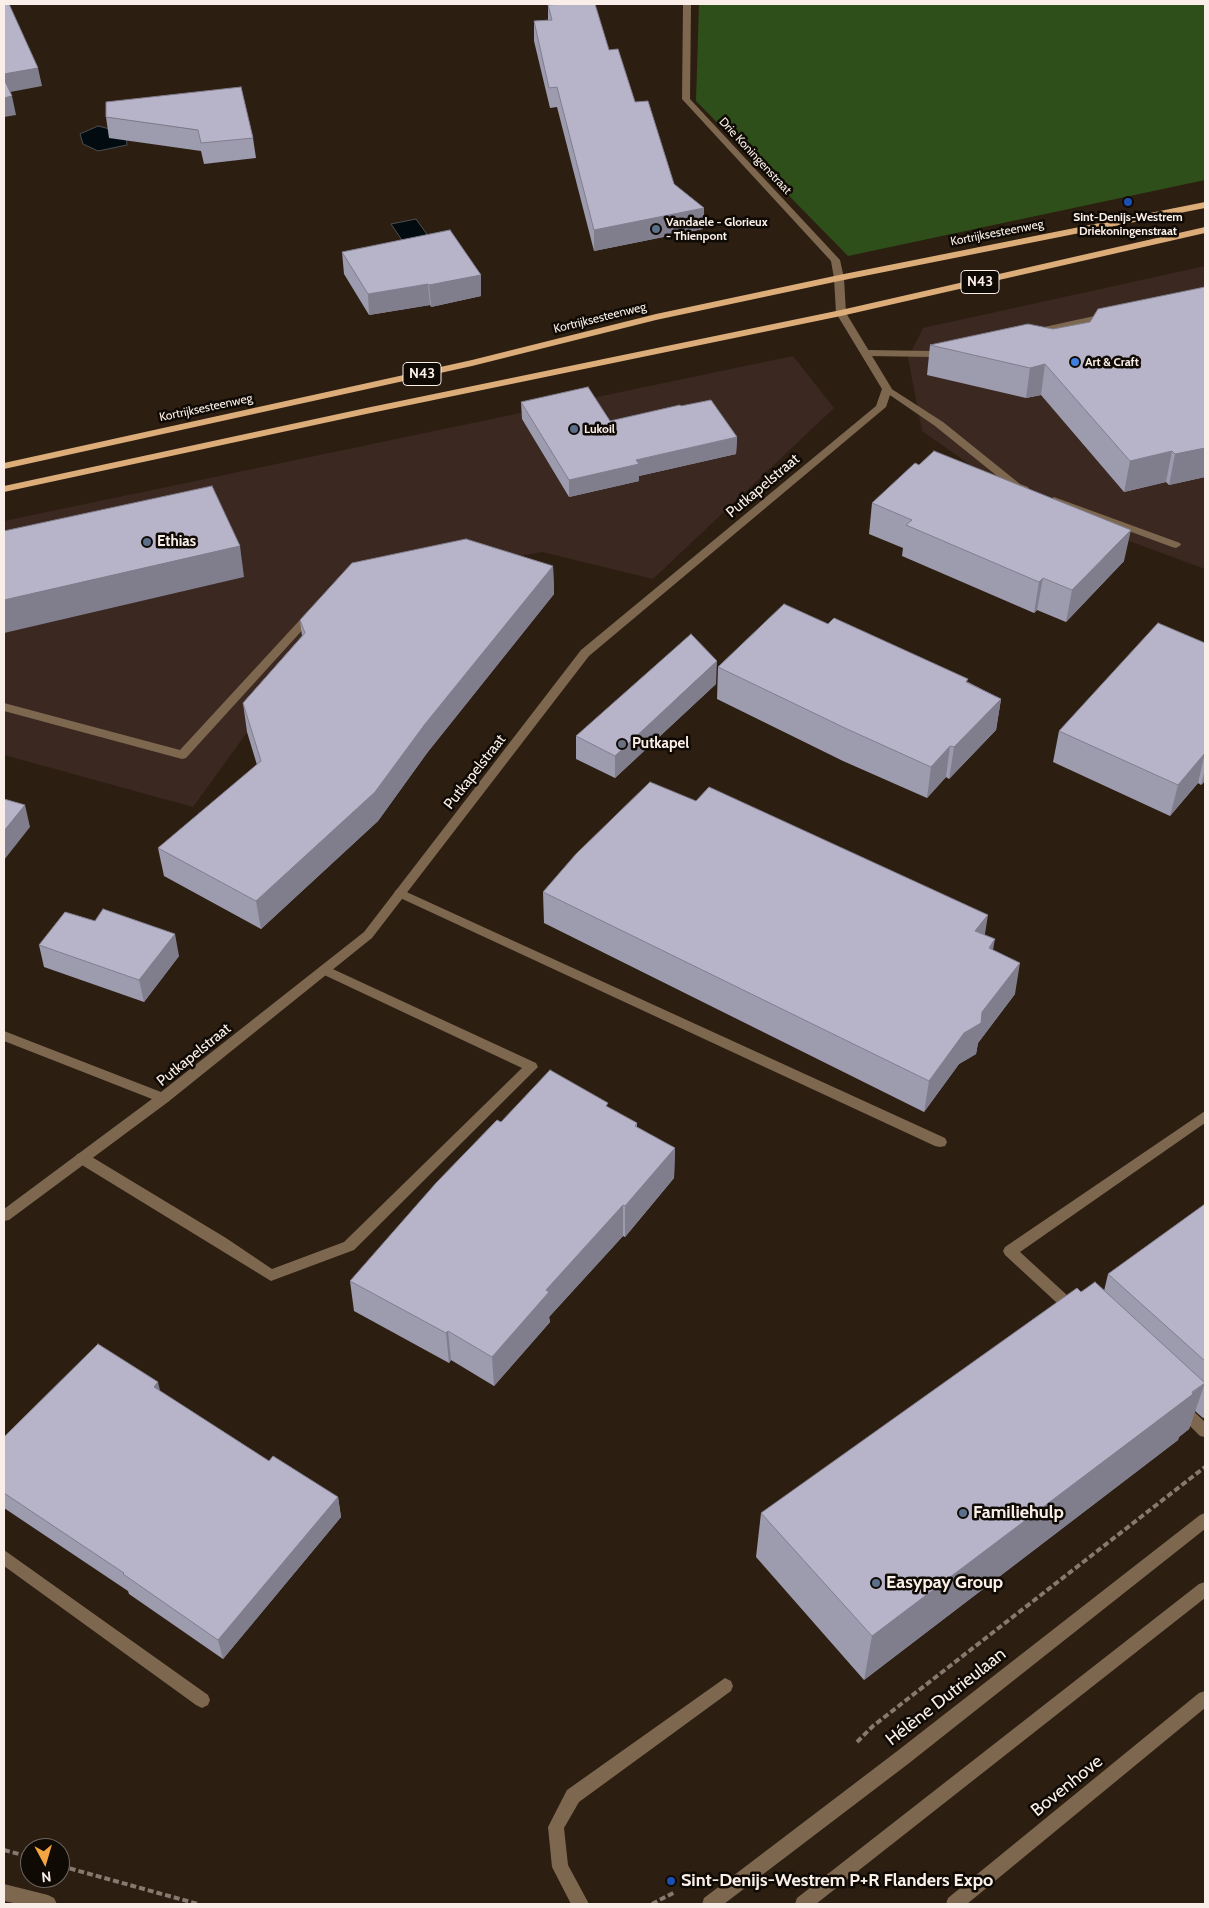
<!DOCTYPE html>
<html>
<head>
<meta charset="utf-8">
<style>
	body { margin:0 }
	#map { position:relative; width:1209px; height:1908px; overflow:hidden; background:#2d1e12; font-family:Cabin,sans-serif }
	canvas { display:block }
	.frame { position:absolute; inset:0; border:5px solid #faefe8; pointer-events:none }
	.north { position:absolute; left:20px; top:1838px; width:50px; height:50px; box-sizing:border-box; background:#100a05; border:1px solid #6e6660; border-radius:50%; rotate:174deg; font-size:14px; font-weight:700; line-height:20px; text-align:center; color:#faefe8 }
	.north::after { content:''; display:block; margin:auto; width:18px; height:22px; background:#f2a541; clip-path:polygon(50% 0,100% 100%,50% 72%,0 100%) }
</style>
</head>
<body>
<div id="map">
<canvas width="1209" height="1908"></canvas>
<div class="frame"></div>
<div class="north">N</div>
</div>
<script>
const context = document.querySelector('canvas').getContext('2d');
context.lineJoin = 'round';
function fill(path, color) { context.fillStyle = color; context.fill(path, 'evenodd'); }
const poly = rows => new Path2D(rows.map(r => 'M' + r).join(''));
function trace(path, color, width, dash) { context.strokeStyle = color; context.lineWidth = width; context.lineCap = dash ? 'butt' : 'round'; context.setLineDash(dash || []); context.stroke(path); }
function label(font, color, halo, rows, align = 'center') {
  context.font = font + ' Cabin,sans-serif'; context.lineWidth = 5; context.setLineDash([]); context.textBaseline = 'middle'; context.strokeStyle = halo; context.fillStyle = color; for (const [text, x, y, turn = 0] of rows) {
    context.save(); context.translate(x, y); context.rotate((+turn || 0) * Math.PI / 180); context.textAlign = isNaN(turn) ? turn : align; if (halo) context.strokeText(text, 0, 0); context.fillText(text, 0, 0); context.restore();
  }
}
const commercial = poly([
	[1205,266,1205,569,1045,510,993,481,922,431,908,358,923,328],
	[793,356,834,408,653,579,542,552,464,566,251,727,193,807,4,755,4,521]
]);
const green = poly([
	[699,4,1205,4,1205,180,848,256,696,101]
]);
const water = poly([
	[98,126,126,133,127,145,98,151,83,144,80,134,98,126],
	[416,219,436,247,410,252,391,224,416,219]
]);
const path = poly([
	[857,1742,873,1726,1205,1467],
	[4,1850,30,1857],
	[61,1866,198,1904],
	[652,1904,675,1892]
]);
const service = poly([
	[1108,313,1113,316,1111,318,1035,335,1030,332,1035,329,1108,313],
	[944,348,949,351,947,353,934,357,867,356,862,353,867,350,933,351,944,348],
	[887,386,943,422,1020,484,1028,487,1029,489,1028,491,1024,492,1012,488,935,426,884,391,882,389,887,386],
	[1054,497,1180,543,1181,545,1176,548,1172,547,1050,502,1049,500,1054,497],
	[313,609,317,610,318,612,317,614,186,758,182,759,4,711,4,703,180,750,309,610,313,609],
	[400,889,945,1138,947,1142,945,1146,940,1147,935,1146,396,896,394,893,396,890,400,889],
	[324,965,536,1063,538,1067,354,1250,271,1281,77,1162,75,1158,77,1154,82,1153,87,1154,226,1238,272,1269,344,1242,522,1068,320,973,318,970,320,967,324,965],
	[1205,1111,1205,1123,1020,1252,1080,1307,1082,1311,1080,1315,1075,1317,1070,1315,1005,1255,1003,1251,1005,1247,1205,1111],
	[1180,1401,1185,1403,1205,1422,1205,1437,1200,1436,1175,1411,1173,1407,1175,1403,1180,1401],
	[1205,1513,1205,1529,908,1764,724,1904,702,1904,704,1898,896,1752,1200,1515,1205,1513],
	[4,1550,208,1695,210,1700,208,1705,202,1708,196,1705,4,1566,4,1550],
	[1205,1582,1205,1598,816,1904,795,1904,797,1898,1199,1584,1205,1582],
	[725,1678,731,1681,733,1686,731,1691,579,1802,564,1828,568,1865,589,1904,571,1904,552,1867,548,1827,567,1790,725,1678],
	[4,1884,48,1895,54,1898,57,1904,18,1904,4,1901,4,1884]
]);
const minor = poly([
	[683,4,691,4,690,99,840,260,844,278,846,313,892,389,886,407,589,656,372,938,168,1102,9,1220,4,1221,4,1209,152,1099,4,1041,4,1031,161,1092,364,932,581,650,876,406,882,389,836,313,834,278,831,261,682,99,683,4]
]);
const tertiary = poly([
	[1205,1691,1205,1708,967,1904,946,1904,948,1898,1199,1693,1205,1691]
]);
const primary = poly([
	[1205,202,1205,208,839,281,656,320,472,366,4,469,4,463,472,360,656,314,839,275,1205,202],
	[1205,227,1205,233,841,316,366,414,4,492,4,486,366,408,841,310,1205,227]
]);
const wall = poly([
	[548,5,609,50,674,184,704,208,703,229,594,251,557,107,550,108,534,41,534,21,548,20],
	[106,117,253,138,256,158,204,164,201,151,109,138],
	[342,252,481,296,431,307,430,305,369,315,344,274],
	[1053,329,1205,477,1169,485,1166,482,1124,492,1041,395,1026,398,927,375,930,345],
	[521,402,610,421,681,406,737,437,736,454,639,476,639,481,569,497,522,419],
	[872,503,1124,561,1066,622,1037,610,1034,613,902,556,903,548,869,534],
	[553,566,554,594,427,753,378,821,261,929,164,876,158,848,257,765,247,732,243,703,302,636,300,620],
	[828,624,968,682,1001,699,996,730,949,779,946,777,927,798,843,761,717,699,718,667],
	[1205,643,1205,781,1201,785,1198,783,1170,816,1053,762,1059,731],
	[716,684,615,778,576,759,576,736],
	[543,892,985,935,993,950,1015,994,978,1043,976,1054,959,1064,924,1112,544,923],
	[95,921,179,956,144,1002,44,967,39,945],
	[608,1107,637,1123,637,1127,675,1148,674,1178,625,1237,623,1236,549,1317,550,1322,494,1386,451,1360,449,1363,354,1311,350,1281],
	[1205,1204,1205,1417,1203,1418,1195,1411,1189,1429,1179,1437,1178,1440,864,1680,756,1557,761,1513,1081,1292,1104,1291,1108,1274],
	[160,1391,269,1461,338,1497,341,1517,223,1659,129,1594,128,1591,4,1508,4,1437]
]);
const shadedWall = poly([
	[38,68,42,86,5,93,4,86,4,74],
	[12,96,16,115,4,117,4,98],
	[704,208,703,229,594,251,594,230],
	[481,275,481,296,431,307,429,285],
	[428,284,430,305,369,315,368,294],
	[1045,364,1041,395,1026,398,1030,368],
	[737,437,736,454,639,476,639,481,569,497,569,480,636,460],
	[1205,448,1205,477,1169,485,1175,454],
	[1172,451,1166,482,1124,492,1130,461],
	[1131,530,1124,561,1066,622,1072,590],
	[240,546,244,577,4,633,4,600],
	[553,566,554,594,427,753,378,821,261,929,256,901,425,724],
	[1043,578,1037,610,1034,613,1039,582],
	[717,661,716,684,615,778,615,756],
	[1001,699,996,730,949,779,954,747],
	[950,746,946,777,927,798,931,767],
	[1205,753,1198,783,1170,816,1178,785],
	[1205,769,1205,781,1201,785],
	[25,805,30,827,4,860,4,831],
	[988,915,983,946,975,931],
	[175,934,179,956,144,1002,139,980],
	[995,939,989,971,989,948],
	[1020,963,1015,994,978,1043,976,1054,959,1064,924,1112,929,1081,964,1033,982,1012],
	[675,1148,674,1178,625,1237,625,1206],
	[623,1205,623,1236,549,1317,550,1322,494,1386,492,1357,546,1290],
	[448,1331,451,1360,449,1363,446,1333],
	[158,1382,163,1403,154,1387],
	[1205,1383,1189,1429,1179,1437,1178,1440,864,1680,872,1636],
	[338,1497,341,1517,223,1659,218,1640]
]);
const building = poly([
	[4,4,9,4,38,68,4,74,4,4],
	[562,4,595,4,609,50,618,49,635,102,648,101,674,184,704,208,594,230,557,87,549,88,534,21,552,20,548,5,562,4],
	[4,79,12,96,4,98,4,79],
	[241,87,253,138,201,143,198,130,106,117,106,102,241,87],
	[450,230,481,275,429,285,428,284,368,294,342,252,450,230],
	[1205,287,1205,448,1175,454,1172,451,1130,461,1045,364,1030,368,930,345,1028,324,1053,329,1090,322,1098,309,1205,287],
	[588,387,610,421,680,405,681,406,711,400,737,437,636,460,639,464,569,480,521,402,588,387],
	[934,451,1131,530,1072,590,1043,578,1039,582,906,525,912,520,872,503,915,463,919,465,934,451],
	[212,486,240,546,4,600,4,531,212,486],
	[466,539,553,566,425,724,375,792,256,901,158,848,261,761,243,703,305,633,300,620,352,563,466,539],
	[784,604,828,624,834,618,968,679,966,682,1001,699,954,747,950,746,931,767,847,729,718,667,784,604],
	[1158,623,1205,643,1205,753,1178,785,1059,731,1158,623],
	[691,634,717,661,615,756,576,736,691,634],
	[650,782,696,801,709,787,988,915,975,931,995,939,989,948,1020,963,982,1012,981,1023,964,1033,929,1081,543,892,576,854,650,782],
	[4,799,25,805,4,831,4,799],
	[103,909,175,934,139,980,39,945,65,912,95,921,103,909],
	[550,1070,608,1103,606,1106,637,1123,635,1126,675,1148,625,1206,623,1205,546,1290,549,1292,492,1357,448,1331,446,1333,350,1281,436,1183,497,1120,501,1122,550,1070],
	[1205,1204,1205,1361,1108,1274,1205,1204],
	[1095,1282,1205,1383,1192,1392,1193,1394,872,1636,761,1513,1077,1288,1081,1292,1095,1282],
	[98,1344,158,1382,154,1387,269,1461,273,1456,338,1497,218,1640,123,1574,124,1573,4,1493,4,1437,98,1344]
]);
const markers = [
	[1128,202,5,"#1a4fb4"],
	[656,229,5,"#5c6f8a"],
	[1075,362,5,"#3f7fe0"],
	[574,429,5,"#5c6f8a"],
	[147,542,5,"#5c6f8a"],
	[622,744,5,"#6b7280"],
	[963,1513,5,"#5c6f8a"],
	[876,1583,5,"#5c6f8a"],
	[671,1881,5,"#1a4fb4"]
];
const farStreetnames = [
	["Drie Koningenstraat",755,156,47],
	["Kortrijksesteenweg",997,233,-11],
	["Kortrijksesteenweg",600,318,-14],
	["Kortrijksesteenweg",206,408,-12]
];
const farPoinames = [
	["Sint-Denijs-Westrem",1128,217,"center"],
	["Driekoningenstraat",1128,231,"center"],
	["Vandaele - Glorieux",666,222],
	["- Thienpont",666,236],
	["Art & Craft",1085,362],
	["Lukoil",584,429]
];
const shields = [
	[980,282,38],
	[422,374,38]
];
const shieldNames = [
	["N43",980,282],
	["N43",422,374]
];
const streetNames = [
	["Putkapelstraat",763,486,-40],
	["Putkapelstraat",475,772,-52],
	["Putkapelstraat",194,1055,-39]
];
const poiNames = [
	["Ethias",157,542],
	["Putkapel",632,744]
];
const nearPoinames = [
	["Familiehulp",973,1513],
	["Easypay Group",886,1583],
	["Sint-Denijs-Westrem P+R Flanders Expo",681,1881]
];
const nearStreetnames = [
	["Hélène Dutrieulaan",946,1697,-38],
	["Bovenhove",1067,1786,-39]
];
fill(commercial, '#3a2821');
fill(green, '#2e4f19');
fill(water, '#020b10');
trace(water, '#4c4f51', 1);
trace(path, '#86796f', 4, [6, 3]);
fill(service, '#7e674f');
fill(minor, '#7e674f');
fill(tertiary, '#7e674f');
fill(primary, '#ddad79');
fill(wall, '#9d9bae');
fill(shadedWall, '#807e8d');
fill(building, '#b7b4ca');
trace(building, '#807e8d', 1);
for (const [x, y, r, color] of markers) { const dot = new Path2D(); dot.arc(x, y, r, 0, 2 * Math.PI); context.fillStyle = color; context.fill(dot); trace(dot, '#100a05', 2); }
label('12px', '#faefe8', '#100a05', farStreetnames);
label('bold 12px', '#faefe8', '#100a05', farPoinames, 'left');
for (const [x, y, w] of shields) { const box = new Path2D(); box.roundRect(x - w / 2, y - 11.5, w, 23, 4); context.fillStyle = '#100a05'; context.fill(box); trace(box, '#faefe8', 1); }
label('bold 14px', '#faefe8', null, shieldNames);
label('15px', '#faefe8', '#100a05', streetNames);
label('bold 15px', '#faefe8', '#100a05', poiNames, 'left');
label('bold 18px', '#faefe8', '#100a05', nearPoinames, 'left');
label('18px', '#faefe8', '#100a05', nearStreetnames);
</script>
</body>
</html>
